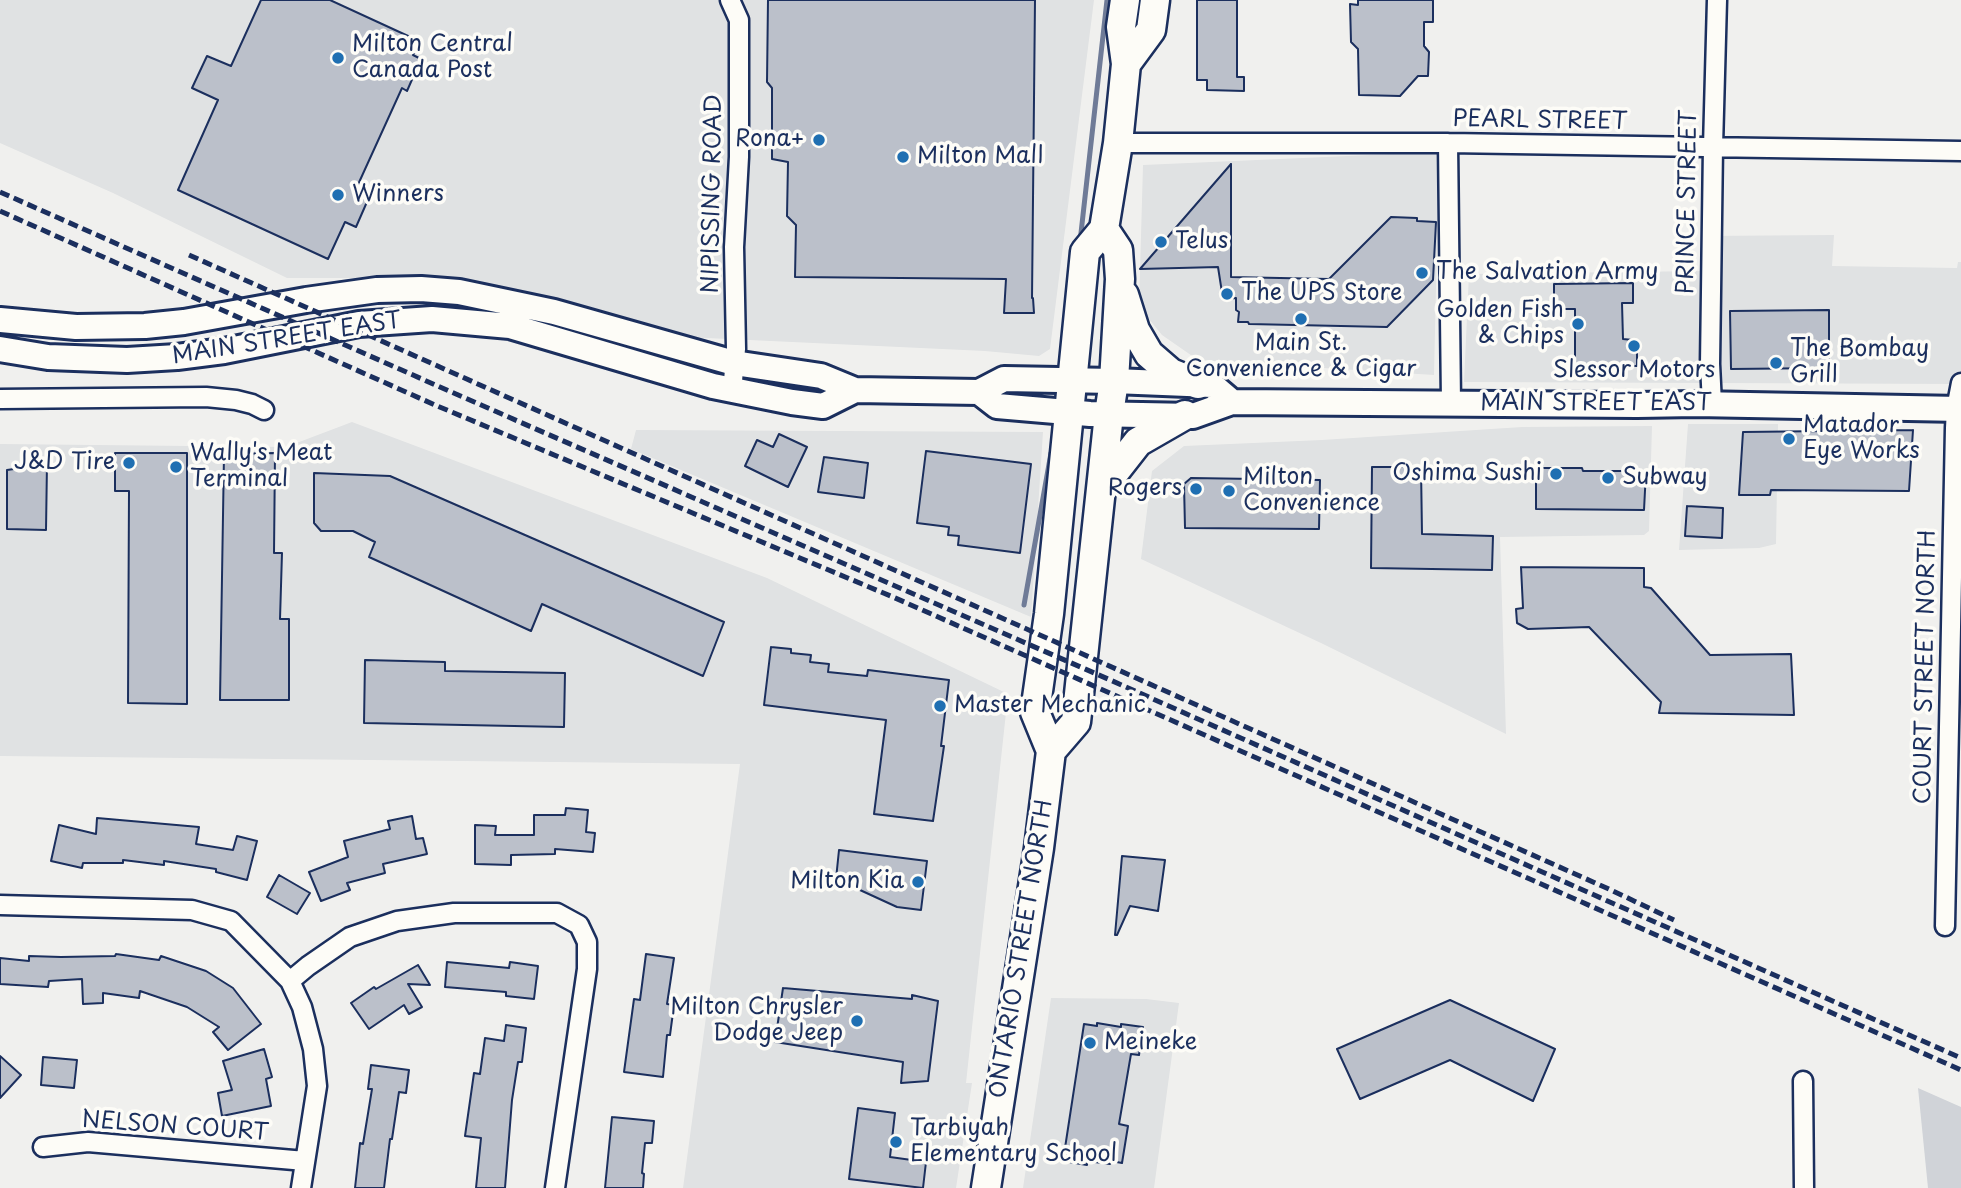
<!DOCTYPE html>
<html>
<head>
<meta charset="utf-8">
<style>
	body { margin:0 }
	canvas { display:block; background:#f0f0ee }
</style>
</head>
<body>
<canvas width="1961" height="1188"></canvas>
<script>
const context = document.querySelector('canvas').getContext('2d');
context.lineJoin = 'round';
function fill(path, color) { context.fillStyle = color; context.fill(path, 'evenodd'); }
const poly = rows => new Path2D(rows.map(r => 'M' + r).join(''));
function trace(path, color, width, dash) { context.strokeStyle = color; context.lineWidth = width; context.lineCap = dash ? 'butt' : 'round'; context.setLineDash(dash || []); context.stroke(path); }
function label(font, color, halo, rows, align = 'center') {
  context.font = font + ' "Playpen Sans",sans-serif'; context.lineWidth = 7; context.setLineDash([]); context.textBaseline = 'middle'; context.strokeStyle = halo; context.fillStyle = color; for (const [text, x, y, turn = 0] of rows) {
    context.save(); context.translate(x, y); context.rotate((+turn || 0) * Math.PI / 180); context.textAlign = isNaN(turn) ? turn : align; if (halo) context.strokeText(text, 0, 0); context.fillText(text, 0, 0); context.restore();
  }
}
const built = poly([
	[0,0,1094,0,1050,349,1039,356,985,351,685,337,448,278,287,278,113,193,0,143],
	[1439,152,1434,375,1198,360,1162,335,1139,307,1143,165],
	[1834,235,1832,266,1957,268,1958,262,1961,262,1961,384,1464,382,1469,274,1704,271,1703,236],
	[352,422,767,578,1008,694,966,1083,972,1083,956,1188,683,1188,740,764,0,756,0,444,286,447],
	[1688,424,1778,424,1776,544,1759,548,1679,550],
	[1652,426,1649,531,1644,535,1500,537,1506,734,1321,643,1141,559,1152,471,1184,446,1322,440,1522,427],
	[636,430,1043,432,1031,617,631,449],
	[1051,998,1146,999,1179,1003,1154,1188,1023,1188]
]);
const green = poly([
	[1918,1088,1961,1107,1961,1188,1928,1188]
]);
const stream = poly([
	[1080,242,1107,0],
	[1024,605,1051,453]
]);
const building = poly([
	[261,0,330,0,419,41,413,55,421,59,407,91,402,88,356,189,370,195,356,227,345,222,328,259,178,190,218,100,192,88,207,56,231,66,261,0],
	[768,0,1035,0,1032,298,1033,298,1034,313,1004,313,1006,279,795,277,796,225,787,216,788,162,772,159,772,88,767,82,768,0],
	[1197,0,1237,0,1237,77,1244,77,1244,91,1207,90,1207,80,1197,80,1197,0],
	[1358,0,1433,0,1433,22,1424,22,1424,46,1429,52,1428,76,1418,76,1400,96,1359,95,1358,49,1351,42,1350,4,1358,5,1358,0],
	[1231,164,1231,277,1329,279,1391,217,1417,218,1417,221,1436,222,1433,280,1387,327,1249,324,1248,322,1238,322,1239,312,1236,310,1236,298,1223,299,1218,267,1140,269,1231,164],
	[1633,283,1633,303,1622,303,1623,339,1633,340,1637,344,1637,366,1575,364,1575,309,1554,309,1554,284,1633,283],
	[1829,310,1829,368,1731,369,1730,311,1829,310],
	[1913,430,1909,491,1771,490,1770,495,1739,495,1743,432,1913,430],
	[779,434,807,447,788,487,745,466,757,440,773,447,779,434],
	[926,451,1031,464,1020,553,958,545,959,536,948,535,949,527,917,523,926,451],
	[115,453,187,453,187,704,128,703,129,491,115,491,115,453],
	[275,453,274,553,282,553,280,619,289,619,289,700,220,700,224,454,275,453],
	[824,457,868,463,864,498,818,492,824,457],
	[47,463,46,530,7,529,7,470,14,469,13,464,47,463],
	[1372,467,1421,467,1422,534,1493,536,1492,570,1371,568,1372,467],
	[1536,468,1582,468,1583,471,1646,471,1644,510,1536,509,1536,468],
	[314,473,390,476,724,622,703,676,542,604,531,631,369,557,375,542,353,531,321,531,314,523,314,473],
	[1191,478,1320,480,1319,529,1185,528,1184,484,1191,478],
	[1687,506,1723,508,1722,538,1685,536,1687,506],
	[1521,567,1644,568,1644,587,1651,588,1710,655,1791,654,1794,715,1659,713,1661,702,1589,627,1528,629,1517,623,1516,609,1523,608,1521,567],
	[771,647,791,649,791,653,811,655,810,662,829,664,828,672,867,676,868,670,949,680,941,746,944,746,933,821,874,814,886,720,764,705,771,647],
	[365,660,445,662,445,671,565,673,564,727,364,723,365,660],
	[566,808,588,810,586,832,595,833,593,852,555,849,555,854,511,855,511,865,475,864,475,825,496,826,495,835,534,835,534,815,565,815,566,808],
	[412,816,416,839,423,838,427,854,383,864,385,873,347,883,350,890,321,901,309,872,348,857,344,841,390,829,388,821,412,816],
	[97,818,199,827,196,844,233,850,237,836,257,841,247,880,216,872,216,869,164,861,164,865,123,860,123,863,83,863,82,868,51,861,59,825,96,834,97,818],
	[839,850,927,861,921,910,897,907,836,879,839,850],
	[1122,856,1165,860,1158,911,1130,906,1117,935,1115,935,1122,856],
	[279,875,310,893,297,914,267,897,279,875],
	[116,954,159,960,161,956,206,971,233,988,261,1024,228,1050,213,1032,219,1027,187,1007,140,991,139,998,103,993,103,1003,83,1004,82,979,49,981,48,987,0,984,0,958,29,961,29,956,61,957,115,956,116,954],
	[646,954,674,958,667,1004,674,1005,670,1035,667,1035,663,1077,624,1072,634,999,640,1000,646,954],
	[447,962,509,968,510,962,538,966,534,999,506,996,506,992,445,987,447,962],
	[418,965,430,985,408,984,422,1007,409,1014,404,1005,369,1029,351,1003,374,987,376,989,418,965],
	[783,988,912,999,912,995,938,1001,928,1081,901,1083,903,1062,775,1042,783,988],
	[1450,1000,1555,1049,1533,1101,1450,1060,1360,1099,1337,1049,1450,1000],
	[1097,1023,1121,1027,1121,1024,1143,1027,1139,1055,1131,1054,1119,1124,1128,1126,1122,1163,1111,1161,1110,1164,1087,1161,1087,1165,1063,1161,1084,1024,1097,1026,1097,1023],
	[506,1025,526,1028,522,1062,518,1062,512,1100,505,1188,476,1188,481,1138,465,1136,474,1073,480,1074,485,1038,504,1041,506,1025],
	[264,1049,272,1077,266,1079,271,1106,222,1116,218,1093,232,1090,223,1061,264,1049],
	[0,1056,21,1075,0,1098,0,1056],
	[43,1057,77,1060,74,1088,41,1085,43,1057],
	[371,1065,409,1070,406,1093,399,1092,392,1139,390,1139,384,1188,355,1188,360,1143,363,1144,372,1089,368,1089,371,1065],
	[858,1108,895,1113,890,1157,926,1162,923,1188,849,1179,858,1108],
	[612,1117,654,1121,652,1143,645,1143,642,1173,644,1174,643,1188,605,1188,612,1117]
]);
const street = poly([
	[730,0,739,20,739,157,734,247,736,349,732,391],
	[1118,143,1448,143,1961,151],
	[1448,143,1451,403],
	[0,399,206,397,236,400,252,404,264,410],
	[1712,404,1710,364,1713,147,1717,0],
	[0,905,192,910,231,921,290,981,302,1007,313,1049,317,1086,301,1188],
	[1945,926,1955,428,1956,409,1961,383],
	[290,981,308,966,350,937,397,921,454,913,557,913,579,925,587,942,587,969,555,1188],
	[1803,1081,1804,1188],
	[43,1147,88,1142,305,1161]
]);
const secondary = poly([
	[0,320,76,327,145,326,184,322,306,300,377,290,421,289,459,292,554,312,734,363,821,376,855,390,979,392,1004,379,1114,381,1212,385,1232,402],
	[0,349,48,357,127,360,177,357,224,351,359,324,432,319,510,326,713,386,792,402,823,406,855,390],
	[979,392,997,406,1090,414,1193,416,1232,402,1637,405,1696,404,1961,409]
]);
const primary = poly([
	[1126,64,1151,30,1155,0],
	[1124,295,1135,330,1149,354,1171,373,1198,384],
	[1102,488,1138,442,1185,415],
	[1051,751,1076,722,1109,414,1114,381,1120,279,1118,250,1104,229],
	[986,1188,1039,848,1051,751,1035,712,1049,614,1085,252,1104,229,1118,143,1126,64,1121,27,1125,0]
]);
const rail = poly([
	[0,192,449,391,1108,679,1961,1058],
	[0,211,435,405,893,597,1961,1070],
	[189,255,1611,890,1674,920]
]);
const markers = [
	[338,58,7,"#1f6fb2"],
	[819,140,7,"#1f6fb2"],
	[903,157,7,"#1f6fb2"],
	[338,195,7,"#1f6fb2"],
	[1161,242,7,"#1f6fb2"],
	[1422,273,7,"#1f6fb2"],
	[1227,294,7,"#1f6fb2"],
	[1301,319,7,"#1f6fb2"],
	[1578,324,7,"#1f6fb2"],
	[1634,346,7,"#1f6fb2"],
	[1776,363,7,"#1f6fb2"],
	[1789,439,7,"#1f6fb2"],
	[129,463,7,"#1f6fb2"],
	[176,467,7,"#1f6fb2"],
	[1556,474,7,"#1f6fb2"],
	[1608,478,7,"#1f6fb2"],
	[1196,489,7,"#1f6fb2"],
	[1229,491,7,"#1f6fb2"],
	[940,706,7,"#1f6fb2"],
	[918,882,7,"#1f6fb2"],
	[857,1021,7,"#1f6fb2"],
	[1090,1043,7,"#1f6fb2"],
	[896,1142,7,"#1f6fb2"]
];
const poiNames = [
	["Milton Central",352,45],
	["Canada Post",352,71],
	["Rona+",805,140,"right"],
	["Milton Mall",917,157],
	["Winners",352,195],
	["Telus",1175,242],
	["The Salvation Army",1436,273],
	["The UPS Store",1241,294],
	["Golden Fish",1564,311,"right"],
	["& Chips",1564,337,"right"],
	["Main St.",1301,344,"center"],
	["Convenience & Cigar",1301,370,"center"],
	["The Bombay",1790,350],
	["Grill",1790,376],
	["Slessor Motors",1634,371,"center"],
	["Matador",1803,426],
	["Eye Works",1803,452],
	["Wally's Meat",190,454],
	["Terminal",190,480],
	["J&D Tire",115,463,"right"],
	["Oshima Sushi",1542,474,"right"],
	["Milton",1243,478],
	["Convenience",1243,504],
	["Subway",1622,478],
	["Rogers",1182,489,"right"],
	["Master Mechanic",954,706],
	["Milton Kia",904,882,"right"],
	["Milton Chrysler",843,1008,"right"],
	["Dodge Jeep",843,1034,"right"],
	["Meineke",1104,1043],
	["Tarbiyah",910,1129],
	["Elementary School",910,1155]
];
const streetNames = [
	["PEARL STREET",1540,121,1],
	["NIPISSING ROAD",713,194,-89],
	["PRINCE STREET",1688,202,-89],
	["MAIN STREET EAST",287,339,-9],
	["MAIN STREET EAST",1596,404],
	["COURT STREET NORTH",1926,667,-89],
	["ONTARIO STREET NORTH",1022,949,-81],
	["NELSON COURT",175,1127,4]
];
fill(built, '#e0e2e3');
fill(green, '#d0d3d8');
trace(stream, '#6f7b97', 5);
fill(building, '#bbc0ca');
trace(building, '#1b2f5e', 2);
trace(street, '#1b2f5e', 23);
trace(secondary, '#1b2f5e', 30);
trace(primary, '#1b2f5e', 33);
trace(street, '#fdfcf7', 18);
trace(secondary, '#fdfcf7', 24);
trace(primary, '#fdfcf7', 28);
trace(rail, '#1b2f5e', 5, [10, 5]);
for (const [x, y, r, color] of markers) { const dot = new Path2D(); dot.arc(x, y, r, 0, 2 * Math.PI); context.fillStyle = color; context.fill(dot); trace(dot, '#fdfcf7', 2.5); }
label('23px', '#1b2f5e', '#fdfcf7', poiNames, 'left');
label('23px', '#1b2f5e', '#fdfcf7', streetNames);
</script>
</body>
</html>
